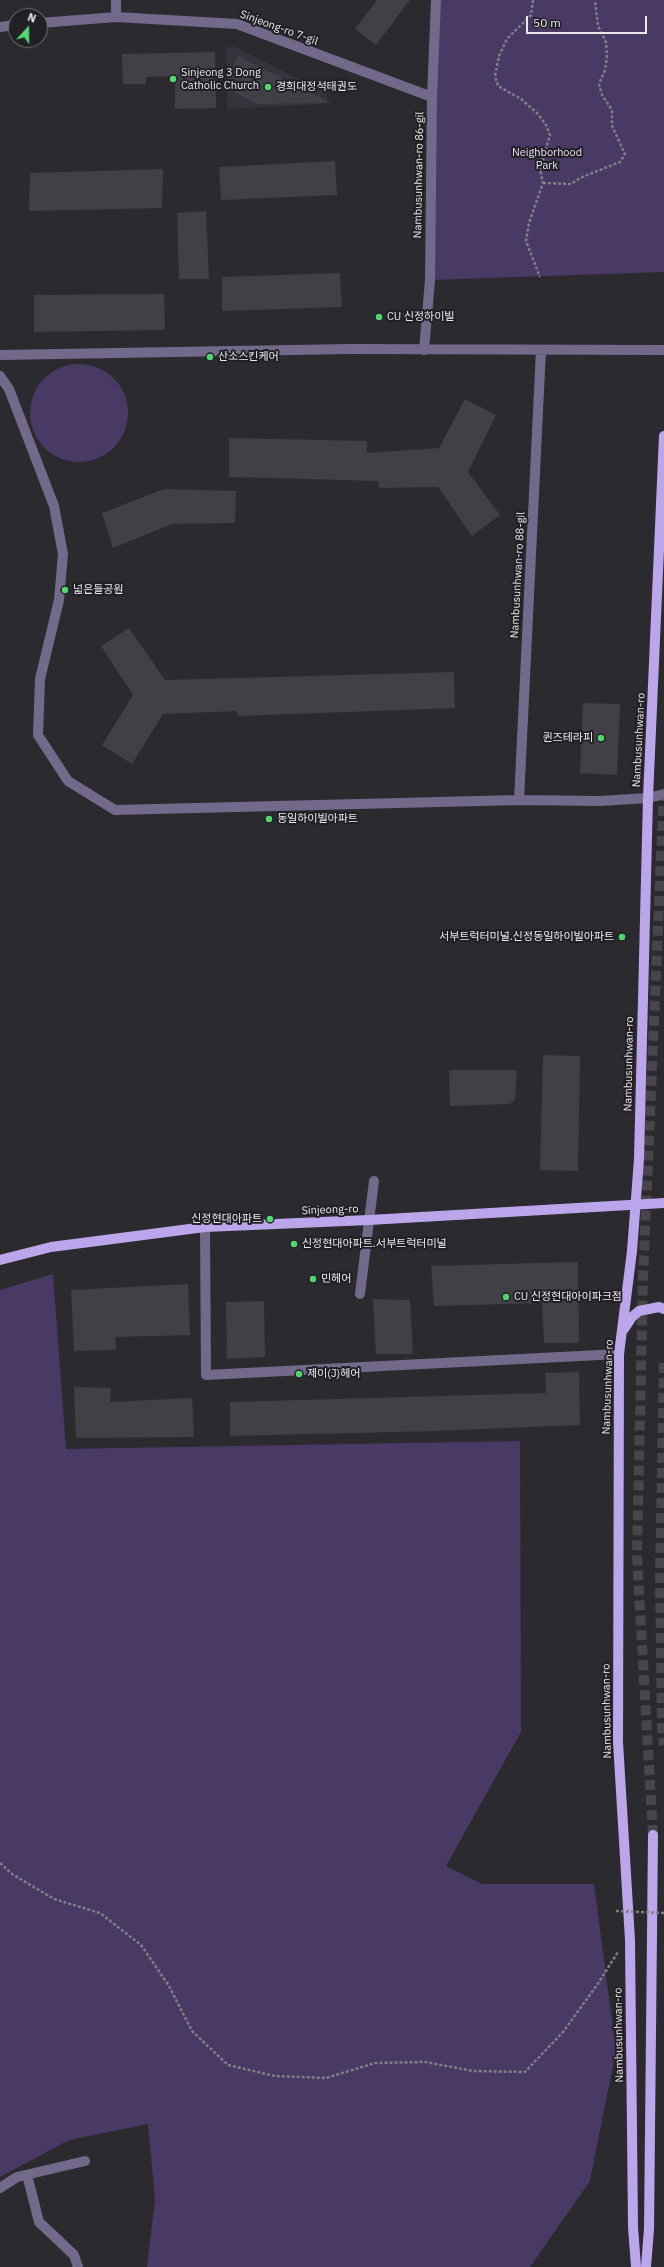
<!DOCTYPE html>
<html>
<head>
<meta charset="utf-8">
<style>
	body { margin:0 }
	#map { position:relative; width:664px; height:2267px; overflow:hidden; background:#2b2a2f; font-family:"IBM Plex Sans",sans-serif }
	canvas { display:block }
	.north { position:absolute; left:8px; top:8px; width:40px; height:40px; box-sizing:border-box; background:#222025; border:1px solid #727074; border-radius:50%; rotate:21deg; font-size:11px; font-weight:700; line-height:16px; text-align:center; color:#e9e8eb }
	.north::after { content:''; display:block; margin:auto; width:14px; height:18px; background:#53d672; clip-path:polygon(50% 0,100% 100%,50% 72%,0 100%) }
	.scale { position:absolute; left:526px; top:16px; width:121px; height:18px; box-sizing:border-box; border:2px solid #e9e8eb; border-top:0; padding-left:5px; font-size:12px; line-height:14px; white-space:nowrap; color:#e9e8eb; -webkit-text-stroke:3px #222025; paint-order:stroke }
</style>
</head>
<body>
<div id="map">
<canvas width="664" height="2267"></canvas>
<div class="north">N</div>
<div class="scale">50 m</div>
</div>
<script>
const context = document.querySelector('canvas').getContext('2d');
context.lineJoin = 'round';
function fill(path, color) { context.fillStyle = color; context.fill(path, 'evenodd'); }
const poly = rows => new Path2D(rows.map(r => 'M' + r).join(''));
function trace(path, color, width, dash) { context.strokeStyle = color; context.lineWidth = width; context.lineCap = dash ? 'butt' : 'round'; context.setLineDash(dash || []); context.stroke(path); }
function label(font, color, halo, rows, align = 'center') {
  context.font = font + ' "IBM Plex Sans","Noto Sans KR",sans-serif'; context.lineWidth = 4; context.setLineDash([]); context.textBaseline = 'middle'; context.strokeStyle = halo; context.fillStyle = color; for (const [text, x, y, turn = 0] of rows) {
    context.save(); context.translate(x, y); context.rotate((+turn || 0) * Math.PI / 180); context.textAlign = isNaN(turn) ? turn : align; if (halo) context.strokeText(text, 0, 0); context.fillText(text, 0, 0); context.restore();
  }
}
const built = poly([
	[226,47,235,47,327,93,327,101,321,104,227,109]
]);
const green = poly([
	[436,0,664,0,664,272,430,280],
	'30 413a49 49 0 1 1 98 0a49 49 0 1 1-98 0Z',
	[53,1274,66,1449,520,1441,521,1732,446,1866,482,1884,594,1884,616,2051,590,2181,530,2267,147,2267,155,2200,148,2124,69,2140,0,2177,0,1290]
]);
const building = poly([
	[377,0,410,0,376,45,355,29],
	[215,52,216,108,175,109,175,76,146,77,146,84,123,84,122,54],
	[238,56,331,103,258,104,223,87],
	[335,161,337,195,221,200,219,167],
	[163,169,162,208,29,211,30,173],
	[206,211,209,279,179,279,177,213],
	[340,273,342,307,222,311,222,277],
	[164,294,165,330,34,332,34,295],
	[465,399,496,415,468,472,500,515,472,536,438,487,379,488,379,481,229,477,229,438,367,441,367,453,439,448],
	[164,489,236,491,235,523,172,524,113,548,102,513],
	[129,628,165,680,454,672,455,708,238,716,237,711,163,714,132,764,102,745,133,695,101,646],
	[583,703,620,704,617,775,580,773],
	[543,1055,580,1056,578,1171,540,1170],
	[449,1070,517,1070,515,1099,510,1104,450,1106],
	[578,1262,579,1343,544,1343,542,1303,434,1306,431,1266],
	[188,1284,190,1335,115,1337,116,1350,74,1351,71,1290],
	[373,1299,410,1300,413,1354,376,1354],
	[264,1301,265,1357,227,1359,226,1302],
	[579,1372,580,1425,436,1431,230,1436,230,1402,546,1393,545,1373],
	[74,1387,111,1388,110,1402,192,1398,194,1437,76,1438]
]);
const majorTunnel = poly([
	[664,1363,660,1576,662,1730,664,1745],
	[653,1835,637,1557,643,1279,664,786]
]);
const path = poly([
	[533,0,531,15,507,39,499,56,495,76,498,86,521,99,537,113,546,125,550,135,540,169,543,183,529,223,526,241,540,277],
	[543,183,571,184,580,178,620,162,625,154,612,126,612,110,602,95,599,84,605,70,607,56,606,42,598,26,595,0],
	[0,1863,12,1874,54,1899,100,1913,141,1945,169,1986,192,2031,228,2065,275,2076,326,2078,375,2063,425,2062,473,2071,525,2072,563,2032,597,1985,618,1952]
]);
const minor = poly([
	[116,17,116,0],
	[40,23,116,17,237,24,432,97],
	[0,27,16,25],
	[424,350,430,280,432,97,436,0],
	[0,355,350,349,664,350],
	[0,376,9,389,54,506,63,554,59,600,40,679,38,735,68,781,115,810,519,800,600,801,648,798,664,794],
	[519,800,541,350],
	[205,1227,206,1375,619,1354],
	[360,1294,374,1181],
	[27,2175,39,2222,74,2255,78,2267],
	[0,2188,17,2177,85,2161]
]);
const major = poly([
	[0,1260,51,1247,205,1227,369,1220,664,1203],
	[624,1329,632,1317,639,1311,659,1307,664,1309],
	[636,2267,633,2227,630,1940,618,1742,619,1354,632,1251,639,1159,648,798,664,436],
	[646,2267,649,2229,653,1835]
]);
const pathBridge = poly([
	[616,1911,664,1913]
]);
const markers = [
	[173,79,4,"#53d672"],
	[268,87,4,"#53d672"],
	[379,317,4,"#53d672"],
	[210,357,4,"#53d672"],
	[65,590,4,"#53d672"],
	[601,738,4,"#53d672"],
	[269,819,4,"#53d672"],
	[622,937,4,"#53d672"],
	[270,1219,4,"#53d672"],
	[294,1244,4,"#53d672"],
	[313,1279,4,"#53d672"],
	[506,1297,4,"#53d672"],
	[299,1374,4,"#53d672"]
];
const streetNames = [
	["Sinjeong-ro 7-gil",279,28,20],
	["Nambusunhwan-ro 86-gil",419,175,-89],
	["Nambusunhwan-ro 88-gil",518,575,-87],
	["Nambusunhwan-ro",639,740,-87],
	["Nambusunhwan-ro",629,1064,-89],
	["Sinjeong-ro",330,1210,-2],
	["Nambusunhwan-ro",608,1387,-88],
	["Nambusunhwan-ro",607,1711,-91],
	["Nambusunhwan-ro",619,2035,-91]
];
const poiNames = [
	["Sinjeong 3 Dong",181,73],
	["Catholic Church",181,86],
	["경희대정석태권도",276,87],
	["CU 신정하이빌",387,317],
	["산소스킨케어",218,357],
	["넓은들공원",73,590],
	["퀸즈테라피",593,738,"right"],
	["동일하이빌아파트",277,819],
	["서부트럭터미널.신정동일하이빌아파트",614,937,"right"],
	["신정현대아파트",262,1219,"right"],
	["신정현대아파트.서부트럭터미널",302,1244],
	["민헤어",321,1279],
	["CU 신정현대아이파크점",514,1297],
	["제이(J)헤어",307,1374]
];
const parkNames = [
	["Neighborhood",547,153],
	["Park",547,166]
];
fill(built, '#36333d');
fill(green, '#483a64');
fill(building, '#424046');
trace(majorTunnel, '#48464b', 10, [10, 5]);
trace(path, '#807f83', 2.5, [3, 2]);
trace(minor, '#73698a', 10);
trace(major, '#bba6eb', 10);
trace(pathBridge, '#807f83', 2.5, [3, 2]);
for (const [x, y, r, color] of markers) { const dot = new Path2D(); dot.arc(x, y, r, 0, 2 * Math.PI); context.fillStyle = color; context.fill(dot); trace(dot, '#222025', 1.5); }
label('11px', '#e9e8eb', '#222025', streetNames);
label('11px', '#e9e8eb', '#222025', poiNames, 'left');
label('11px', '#e7e1f6', '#222025', parkNames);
</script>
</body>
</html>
